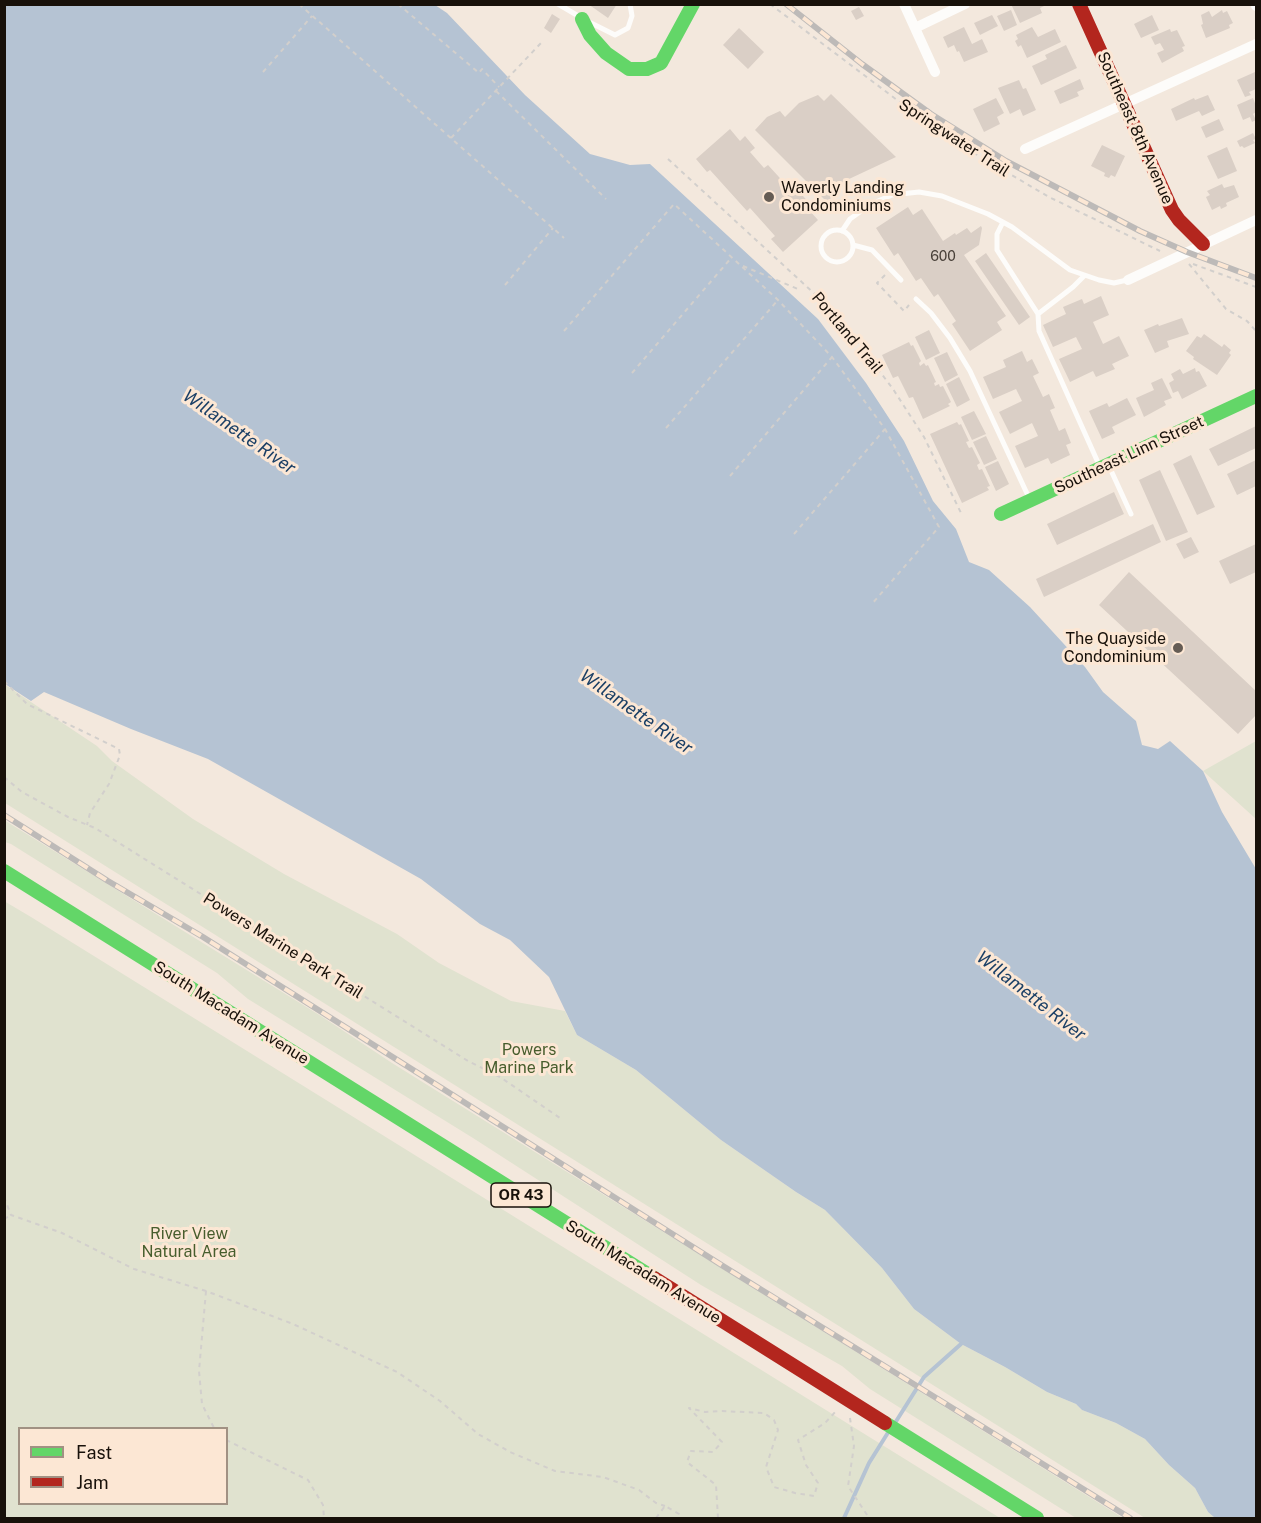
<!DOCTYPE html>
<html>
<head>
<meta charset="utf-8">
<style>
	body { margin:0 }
	#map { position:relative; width:1261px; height:1523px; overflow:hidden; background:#f3e8dd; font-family:"Public Sans",sans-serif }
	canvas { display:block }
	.frame { position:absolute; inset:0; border:6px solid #18110a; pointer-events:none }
	.legend { position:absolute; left:18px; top:1427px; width:210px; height:78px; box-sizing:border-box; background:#fce7d4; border:2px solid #a19183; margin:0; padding:8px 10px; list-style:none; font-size:18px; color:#18110a }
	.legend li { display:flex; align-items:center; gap:12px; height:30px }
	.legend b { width:30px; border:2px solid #a19183 }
</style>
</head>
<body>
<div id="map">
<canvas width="1261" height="1523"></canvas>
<div class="frame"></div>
<ul class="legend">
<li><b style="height:8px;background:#63d668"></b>Fast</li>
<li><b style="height:8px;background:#b3261e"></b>Jam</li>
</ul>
</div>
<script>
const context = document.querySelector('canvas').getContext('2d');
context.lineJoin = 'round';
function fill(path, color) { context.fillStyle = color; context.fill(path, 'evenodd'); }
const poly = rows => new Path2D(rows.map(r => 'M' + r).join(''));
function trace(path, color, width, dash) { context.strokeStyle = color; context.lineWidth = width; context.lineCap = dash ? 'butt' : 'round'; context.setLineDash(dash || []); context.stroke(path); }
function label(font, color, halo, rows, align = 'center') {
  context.font = font + ' "Public Sans",sans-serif'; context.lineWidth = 6; context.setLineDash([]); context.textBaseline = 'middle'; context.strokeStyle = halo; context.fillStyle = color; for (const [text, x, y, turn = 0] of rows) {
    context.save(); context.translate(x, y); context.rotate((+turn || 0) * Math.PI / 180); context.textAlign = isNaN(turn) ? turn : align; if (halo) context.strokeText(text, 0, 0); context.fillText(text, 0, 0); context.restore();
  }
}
const green = poly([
	[4,684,97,746,112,761,193,819,284,874,397,934,439,963,511,1001,565,1011,577,1035,636,1070,721,1140,796,1192,825,1210,882,1268,914,1309,961,1344,1005,1367,1047,1392,1076,1404,1082,1410,1116,1423,1145,1439,1169,1465,1195,1488,1208,1512,1215,1518,1145,1518,5,803],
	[1256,741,1256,819,1203,771],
	[4,820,321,1016,392,1063,1123,1518,1076,1518,870,1389,842,1366,701,1285,473,1138,248,999,217,973,11,844,5,842],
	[4,901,31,917,1000,1518,5,1518],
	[226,1428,226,1504,20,1504,20,1428]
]);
const water = poly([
	[5,4,435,5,447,13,525,95,590,154,630,165,650,164,818,319,866,383,904,441,933,501,956,529,969,562,989,570,1030,607,1085,667,1103,692,1136,721,1142,745,1158,749,1170,741,1203,771,1222,812,1256,869,1256,1518,1215,1518,1208,1512,1195,1488,1169,1465,1145,1439,1116,1423,1082,1410,1076,1404,1047,1392,1005,1367,961,1344,914,1309,882,1268,825,1210,796,1192,721,1140,636,1070,577,1035,549,977,510,940,480,924,421,879,208,759,131,729,44,692,31,701,5,684]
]);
const stream = poly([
	[895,1423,924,1377,961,1344],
	[844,1518,869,1463,889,1431]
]);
const building = poly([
	[588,4,617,4,608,18],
	[1011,4,1043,4,1044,6,1040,8,1042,13,1020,23],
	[859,7,864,16,856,20,851,11],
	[1011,10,1017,25,1004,31,997,16],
	[1222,10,1223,13,1227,11,1233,23,1229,25,1230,28,1206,38,1201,25,1203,24,1201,15,1209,11,1212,17],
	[552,14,560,19,551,33,544,28],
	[992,15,998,26,980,35,974,23],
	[1152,15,1159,30,1141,38,1134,24],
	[964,27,972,44,982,39,988,52,964,62,959,51,957,52,954,45,948,48,943,37],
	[1032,27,1038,37,1055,29,1061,42,1027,58,1021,45,1018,47,1015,41,1018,39,1016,35],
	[739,28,764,52,748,69,723,45],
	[1170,29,1171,32,1177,30,1185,46,1182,47,1184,51,1162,63,1157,53,1164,50,1160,43,1155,45,1151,37],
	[1066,45,1077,68,1041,85,1032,66,1047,59,1045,55],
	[1255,72,1256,89,1249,92,1251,95,1245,97,1237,80],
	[1080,79,1084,89,1077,92,1079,96,1060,104,1054,91],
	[1019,80,1023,89,1026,88,1036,110,1023,116,1020,109,1010,114,998,88],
	[831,94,896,157,849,179,827,202,755,130,767,117,780,111,785,117,799,103,818,95,824,101],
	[1208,95,1215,110,1202,116,1199,111,1176,121,1171,109,1194,98,1195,100],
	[996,98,1004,113,997,117,1000,124,984,132,973,109],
	[1253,98,1256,106,1256,112,1253,114,1256,120,1252,122,1250,117,1243,120,1237,105],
	[1219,119,1224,130,1206,138,1201,127],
	[730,129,740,141,745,136,755,148,750,152,764,168,768,165,789,188,793,185,813,207,809,210,818,220,783,252,771,239,775,236,750,208,747,211,710,170,707,172,696,159],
	[1253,133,1256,139,1253,140,1255,143,1244,148,1242,146,1240,147,1237,141],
	[1102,145,1125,156,1115,177,1111,175,1109,178,1104,176,1105,173,1091,166],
	[1227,147,1237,171,1218,179,1207,156],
	[1222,184,1224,188,1234,185,1239,197,1226,203,1227,206,1221,209,1220,206,1212,210,1206,197,1210,195,1207,191],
	[908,207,913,215,922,209,943,241,955,233,956,235,967,228,971,233,981,226,982,228,979,245,964,255,1006,316,997,322,1002,330,970,351,952,324,956,321,938,294,934,297,921,278,916,281,898,253,894,256,876,228],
	[986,253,1030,317,1019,325,975,261],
	[1101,296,1109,315,1093,322,1103,344,1119,336,1129,356,1112,364,1115,369,1096,377,1093,371,1070,382,1059,359,1082,349,1076,337,1053,347,1043,325,1066,314,1063,307,1082,299,1084,304],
	[1182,318,1189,334,1167,341,1169,347,1155,353,1144,330,1158,324,1159,326],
	[929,330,940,353,926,360,915,337],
	[1204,334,1222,347,1224,344,1231,350,1229,353,1231,355,1217,375,1193,359,1194,357,1186,351,1197,336,1201,338],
	[909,342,911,346,913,345,921,361,919,363,920,366,924,363,926,366,928,365,936,382,934,383,935,386,939,384,940,387,943,386,951,402,948,404,950,406,923,419,913,397,909,398,898,376,893,378,882,355],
	[1022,351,1027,362,1032,359,1039,373,1033,376,1043,397,1049,394,1055,408,1050,410,1059,431,1065,428,1071,443,1066,445,1070,455,1051,464,1048,458,1025,468,1015,446,1038,436,1032,423,1010,434,999,412,1022,401,1016,389,993,399,983,377,1006,367,1003,360],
	[947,352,958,375,945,382,934,358],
	[1195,368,1196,372,1199,371,1207,386,1182,399,1178,391,1173,393,1169,383,1174,380,1171,374,1180,369,1183,374],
	[959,377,970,400,957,407,946,384],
	[1162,378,1172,398,1164,401,1166,405,1144,417,1136,398,1154,390,1151,383],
	[1127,398,1136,415,1112,427,1115,433,1102,439,1089,411,1107,403,1109,407],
	[974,411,986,434,972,440,961,417],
	[957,422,959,425,961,424,969,441,966,442,969,448,972,447,980,463,977,465,979,470,982,469,990,486,987,487,989,490,962,503,930,434],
	[1256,426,1256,448,1218,466,1209,449],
	[986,436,997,459,984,465,973,442],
	[1191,455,1215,507,1197,515,1173,464],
	[1256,460,1256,486,1237,495,1227,474],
	[998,461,1009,484,996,491,985,467],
	[1160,470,1188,532,1166,541,1139,480],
	[1114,492,1124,514,1057,545,1047,524],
	[1153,524,1161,542,1044,597,1036,579],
	[1191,537,1199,552,1184,559,1176,544],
	[1256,544,1256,572,1230,584,1219,561],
	[1129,572,1256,691,1256,715,1238,734,1099,605]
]);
const path = poly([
	[299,4,564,238],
	[398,4,479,73,482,69,499,87],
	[770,4,901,103,974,153,1049,197,1160,251],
	[263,72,312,16],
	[496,91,606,199],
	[451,138,541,43],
	[668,159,830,308,853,336,893,389,924,437,961,513],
	[1189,264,1226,309,1247,321,1256,331],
	[1193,264,1256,287],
	[743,266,798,289],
	[885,275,877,283,904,311,909,305],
	[505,285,553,228],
	[564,331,674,204,778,300,832,357,885,429,939,527,871,605],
	[632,373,732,257],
	[666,428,778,300],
	[730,476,832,357],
	[794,534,885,429],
	[4,681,27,704,119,749,120,755,109,784,90,813,87,825],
	[4,777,22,792,68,817,95,828,468,1061,500,1077,560,1118],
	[4,1197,11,1215,62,1233,134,1269,206,1291,293,1324,397,1372,440,1401,478,1434,510,1452,555,1471,603,1477,639,1490,656,1503,665,1506],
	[4,1219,11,1215],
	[206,1291,199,1371,202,1404,214,1428],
	[850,1418,854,1446,848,1486,869,1518],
	[226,1440,308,1480,323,1505,324,1518],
	[656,1518,665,1506,679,1514,681,1518],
	[718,1518,716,1485,687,1462,691,1451,713,1452,722,1442,689,1408,705,1412,722,1411,764,1413,774,1420,778,1430,766,1467,774,1487,795,1493,814,1496,818,1483,806,1465,798,1440,825,1423,837,1410]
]);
const lane = poly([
	[558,4,580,17],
	[589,22,615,35,628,28,632,16,630,4],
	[1003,222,997,234,997,250,1038,314,1039,331,1100,467],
	'821 246a16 16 0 1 1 32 0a16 16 0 1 1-32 0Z',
	[842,231,850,219,871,204,892,195,919,192,942,196,988,214,1012,227,1070,270,1099,280,1114,283,1127,280],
	[853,245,872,250,901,280],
	[916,299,931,313,950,338,970,371,1030,500],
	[1038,314,1073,287,1084,276],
	[1109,466,1131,514]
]);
const street = poly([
	[904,4,935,72],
	[1256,4,1256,6],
	[915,28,965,4],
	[1025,149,1256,44],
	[1128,280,1256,220]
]);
const fast = poly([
	[582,19,590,35,606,53,629,69,647,69,661,63,693,4],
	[1001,514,1256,396],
	[4,871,654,1278],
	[885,1423,1037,1518]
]);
const jam = poly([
	[1079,4,1172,210,1179,220,1203,244],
	[654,1278,885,1423]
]);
const rail = poly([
	[786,4,862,64,931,114,1006,161,1140,231,1187,252,1256,278],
	[4,815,108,881,203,937,723,1266,1130,1518]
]);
const markers = [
	[769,197,6,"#655c54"],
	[1178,648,6,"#655c54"]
];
const numberNames = [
	["600",943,257]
];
const shields = [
	[521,1195,60]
];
const shieldNames = [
	["OR 43",521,1195]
];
const streetNames = [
	["Southeast 8th Avenue",1135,128,66],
	["Springwater Trail",954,138,33],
	["Portland Trail",847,333,50],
	["Southeast Linn Street",1129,455,-25],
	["Powers Marine Park Trail",283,946,32],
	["South Macadam Avenue",231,1013,32],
	["South Macadam Avenue",643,1272,32]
];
const poiNames = [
	["Waverly Landing",781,188],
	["Condominiums",781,206],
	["The Quayside",1166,639,"right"],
	["Condominium",1166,657,"right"]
];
const parkNames = [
	["Powers",529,1050],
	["Marine Park",529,1068],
	["River View",189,1234],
	["Natural Area",189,1252]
];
const waterNames = [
	["Willamette River",239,432,35],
	["Willamette River",636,712,35],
	["Willamette River",1031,996,38]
];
fill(green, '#e0e2cf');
fill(water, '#b5c3d3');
trace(stream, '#b5c3d3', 4);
fill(building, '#dacfc6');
trace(path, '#d2cfcc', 2, [4.5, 4.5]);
trace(lane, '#fdfcfa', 5);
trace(street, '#fdfcfa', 10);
trace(fast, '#63d668', 14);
trace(jam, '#b3261e', 14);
trace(rail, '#bdbab8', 6);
trace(rail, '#fce7d4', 4, [11]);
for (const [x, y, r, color] of markers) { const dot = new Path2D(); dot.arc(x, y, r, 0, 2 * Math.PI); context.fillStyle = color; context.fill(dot); trace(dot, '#fce7d4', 2); }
label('14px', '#484039', null, numberNames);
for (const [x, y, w] of shields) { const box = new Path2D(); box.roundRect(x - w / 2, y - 12, w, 24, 4.5); context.fillStyle = '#fce7d4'; context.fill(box); trace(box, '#18110a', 1.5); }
label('bold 15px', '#18110a', null, shieldNames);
label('16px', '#18110a', '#fce7d4', streetNames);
label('16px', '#18110a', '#fce7d4', poiNames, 'left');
label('16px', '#475d2d', '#fce7d4', parkNames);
label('italic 18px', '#1c4066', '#fce7d4', waterNames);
</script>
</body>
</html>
